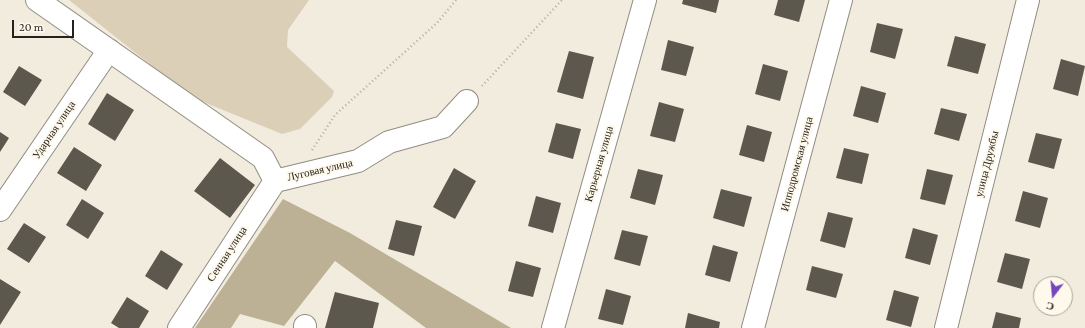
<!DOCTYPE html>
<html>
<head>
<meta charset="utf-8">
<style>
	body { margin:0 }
	#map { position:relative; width:1085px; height:328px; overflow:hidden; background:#f2ecdf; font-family:"Crimson Pro",serif }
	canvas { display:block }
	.north { position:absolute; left:1033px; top:276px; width:40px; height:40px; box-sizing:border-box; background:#fff9ec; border:1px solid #a7a399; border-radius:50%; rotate:196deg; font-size:11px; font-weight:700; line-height:16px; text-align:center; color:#24221d }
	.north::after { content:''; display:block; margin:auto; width:14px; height:18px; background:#7346be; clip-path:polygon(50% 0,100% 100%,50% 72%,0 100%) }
	.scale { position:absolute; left:12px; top:20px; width:62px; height:18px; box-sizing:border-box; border:2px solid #24221d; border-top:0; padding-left:5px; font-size:12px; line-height:14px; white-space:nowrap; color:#24221d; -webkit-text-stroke:3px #fff9ec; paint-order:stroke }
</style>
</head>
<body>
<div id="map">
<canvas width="1085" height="328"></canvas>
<div class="north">С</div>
<div class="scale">20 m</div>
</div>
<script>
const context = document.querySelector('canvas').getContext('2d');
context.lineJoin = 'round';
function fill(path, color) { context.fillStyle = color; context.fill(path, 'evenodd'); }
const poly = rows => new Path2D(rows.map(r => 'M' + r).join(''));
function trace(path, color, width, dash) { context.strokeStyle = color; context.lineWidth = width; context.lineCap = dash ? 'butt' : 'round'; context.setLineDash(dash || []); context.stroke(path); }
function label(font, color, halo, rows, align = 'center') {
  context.font = font + ' "Crimson Pro",serif'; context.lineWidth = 4; context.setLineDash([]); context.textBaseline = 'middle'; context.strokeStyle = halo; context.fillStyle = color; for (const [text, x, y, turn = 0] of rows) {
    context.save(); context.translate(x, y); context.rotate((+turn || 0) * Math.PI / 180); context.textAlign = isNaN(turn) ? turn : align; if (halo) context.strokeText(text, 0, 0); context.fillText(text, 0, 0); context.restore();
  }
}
const green = poly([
	[69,0,309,0,288,30,287,47,334,91,332,97,300,129,282,134,191,97]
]);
const forest = poly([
	[283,199,350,233,511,328,426,328,335,261,284,326,240,314,231,328,195,328]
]);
const building = poly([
	[683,0,719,0,716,13,682,4],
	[778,0,805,0,799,22,774,15],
	[877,23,903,29,895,59,870,52],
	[955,36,986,44,978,74,947,66],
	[668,40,694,47,686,76,661,70],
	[569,51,594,57,583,99,557,92],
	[1061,59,1085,66,1078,96,1053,89],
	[763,64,788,71,780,101,755,94],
	[19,66,42,80,25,106,3,92],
	[861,86,886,93,878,123,853,116],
	[107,93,134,110,115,141,88,124],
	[659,102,684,109,675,142,650,136],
	[941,108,967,114,959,141,934,134],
	[556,123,581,129,573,159,548,152],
	[747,125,772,132,764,162,739,155],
	[0,132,9,138,0,152],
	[1036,133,1062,139,1054,169,1028,162],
	[74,147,102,165,86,191,57,173],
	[844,148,869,154,862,184,836,178],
	[220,158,255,185,230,218,194,191],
	[454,168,476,181,455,219,433,207],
	[638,169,663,175,655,205,630,198],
	[927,169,953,175,945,205,920,199],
	[721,189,752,197,744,227,713,218],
	[1023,191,1048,198,1040,228,1015,221],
	[536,196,561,203,553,233,528,226],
	[82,199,104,213,88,239,66,225],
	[828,212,853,218,845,248,820,241],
	[396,220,422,226,414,256,388,249],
	[24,223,46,237,29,263,7,249],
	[913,228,938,235,930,265,905,258],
	[622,230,648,236,640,266,614,259],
	[713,245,738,252,730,282,705,275],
	[161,250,183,264,167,290,145,276],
	[1005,253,1030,259,1022,289,997,282],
	[516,261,541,268,533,297,508,291],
	[812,266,843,274,836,298,806,290],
	[0,279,21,292,0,325],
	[606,289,631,296,623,325,598,319],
	[894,290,919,297,911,327,886,320],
	[335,292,379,303,373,328,325,328],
	[127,297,149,311,139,328,119,328,111,323],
	[996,312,1021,318,1019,328,992,328],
	[688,313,720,322,719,328,685,328]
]);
const path = poly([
	[482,86,562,0],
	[312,150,335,115,437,23,456,0]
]);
const minor = poly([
	[37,0,263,158,275,181],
	[275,181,358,161,389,142,443,127,467,101],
	[0,210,109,50],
	[179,328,275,181],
	[305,328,305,326],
	[553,328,645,0],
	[753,328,841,0],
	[946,328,1028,0]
]);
const streetNames = [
	["Ударная улица",54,130,-56],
	["Карьерная улица",599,164,-74],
	["Ипподромская улица",797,164,-75],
	["улица Дружбы",987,164,-76],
	["Луговая улица",320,170,-13],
	["Сенная улица",227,254,-57]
];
fill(green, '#dbd0b7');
fill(forest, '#bdb195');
fill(building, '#5d584d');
trace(minor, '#928d81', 24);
trace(path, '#b2ada2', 2.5, [1, 3]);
trace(minor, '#fff', 22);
label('11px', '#24221d', '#fff9ec', streetNames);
</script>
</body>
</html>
